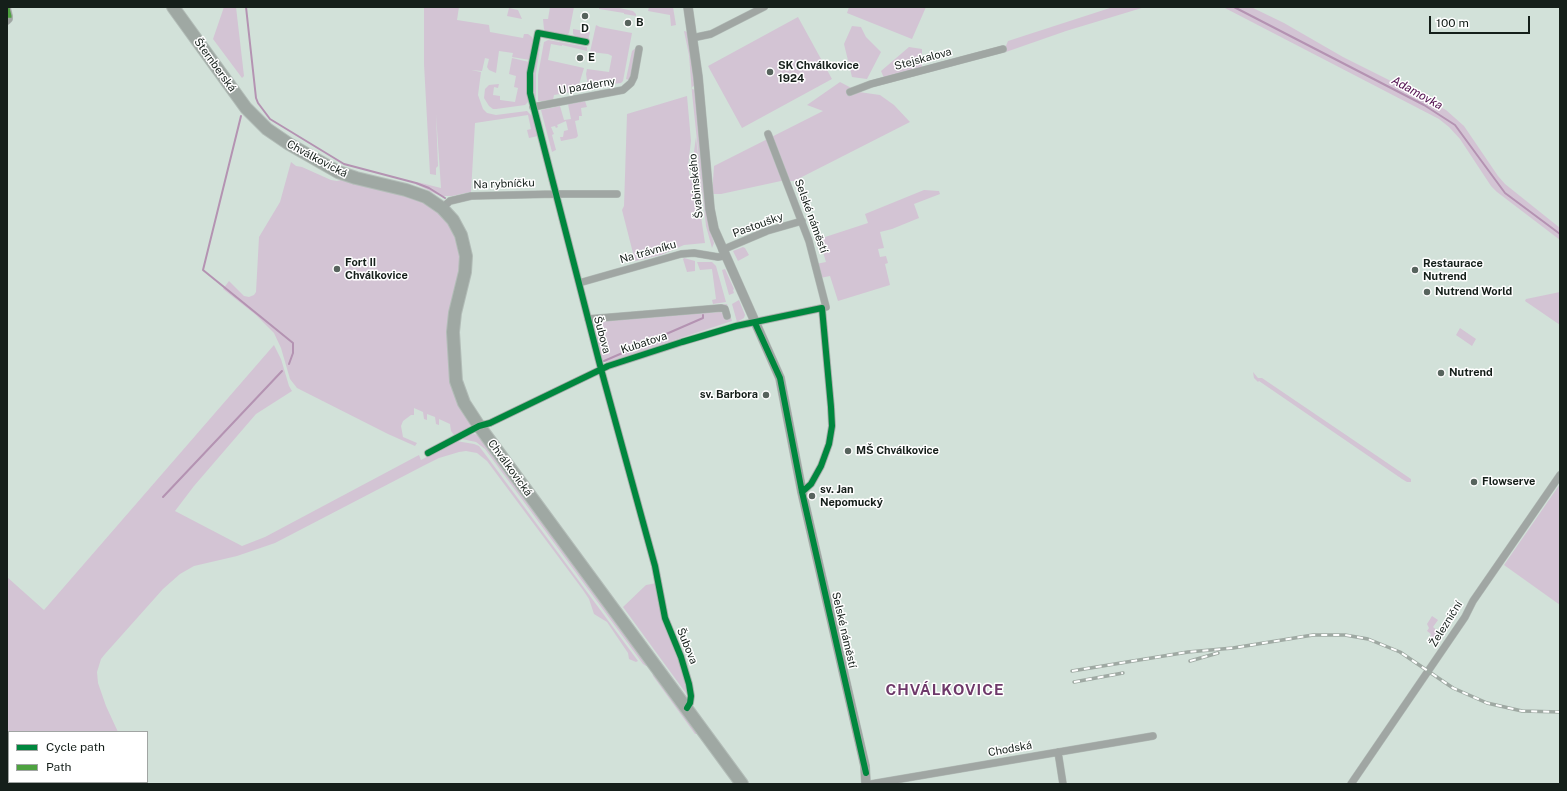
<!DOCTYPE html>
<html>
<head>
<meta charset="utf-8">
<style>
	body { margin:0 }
	#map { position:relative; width:1567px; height:791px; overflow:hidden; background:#d2e1d9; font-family:"Public Sans",sans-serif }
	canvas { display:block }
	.frame { position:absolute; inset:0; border:8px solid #151f1a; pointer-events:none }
	.legend { position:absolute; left:8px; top:731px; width:140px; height:52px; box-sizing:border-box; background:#fff; border:1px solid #a1a5a3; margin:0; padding:5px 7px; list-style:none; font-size:12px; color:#151f1a }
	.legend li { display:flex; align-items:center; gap:8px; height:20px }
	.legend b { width:20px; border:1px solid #a1a5a3 }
	.scale { position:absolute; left:1429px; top:16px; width:101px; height:18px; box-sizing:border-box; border:2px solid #151f1a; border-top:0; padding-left:5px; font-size:12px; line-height:14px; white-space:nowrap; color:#151f1a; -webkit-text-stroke:3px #fff; paint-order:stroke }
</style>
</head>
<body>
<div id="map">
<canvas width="1567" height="791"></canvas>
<div class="frame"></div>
<ul class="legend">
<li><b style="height:5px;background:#00873e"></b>Cycle path</li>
<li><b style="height:5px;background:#4ea240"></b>Path</li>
</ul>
<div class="scale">100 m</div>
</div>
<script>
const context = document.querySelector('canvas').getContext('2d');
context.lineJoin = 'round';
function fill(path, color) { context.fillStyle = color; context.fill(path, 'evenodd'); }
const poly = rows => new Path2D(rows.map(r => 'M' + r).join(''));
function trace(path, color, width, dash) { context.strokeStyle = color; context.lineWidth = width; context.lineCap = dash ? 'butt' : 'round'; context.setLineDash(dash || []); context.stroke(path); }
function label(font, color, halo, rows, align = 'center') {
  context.font = font + ' "Public Sans",sans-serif'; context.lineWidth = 3; context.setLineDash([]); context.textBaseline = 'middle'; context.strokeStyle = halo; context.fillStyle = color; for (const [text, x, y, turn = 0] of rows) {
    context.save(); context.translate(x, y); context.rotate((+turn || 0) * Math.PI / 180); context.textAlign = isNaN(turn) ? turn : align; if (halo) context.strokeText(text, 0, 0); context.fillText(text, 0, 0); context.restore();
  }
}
const green = poly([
	[224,7,236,7,244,76,242,78,213,39],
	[424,7,459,7,457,20,489,25,490,32,523,38,524,34,528,34,532,37,533,40,530,60,512,57,513,53,499,51,496,73,489,70,487,67,489,59,485,58,482,71,471,70,481,72,478,95,483,109,487,113,496,115,527,111,533,117,538,136,529,138,527,130,531,129,528,115,475,123,471,192,452,196,443,196,436,194,416,184,417,182,441,188,436,114,438,166,436,168,436,175,430,174,424,64],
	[550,7,574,7,569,33,566,36,545,31,544,29,543,19,548,19],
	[599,7,615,7,633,11,636,14,636,16,624,14,624,13,599,9],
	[649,7,673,7,676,25,671,26,670,15,648,11],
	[849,7,926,7,912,39,847,13],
	[1113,7,1145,7,1066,31,1003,53,1008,41],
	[1223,7,1251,7,1284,23,1343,57,1415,93,1446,110,1464,126,1498,176,1505,184,1560,228,1560,240,1497,192,1491,186,1460,139,1449,127,1439,119],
	[509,8,518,10,522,19,507,16],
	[798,17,832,79,742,128,708,66],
	[596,25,600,27,632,33,623,81,621,83,591,87,588,86,586,74,587,69,609,72,612,56,608,54,590,52],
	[852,26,861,27,866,37,881,52,867,79,852,77,844,44],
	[573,29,590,32,588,41,576,37,573,34],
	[684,31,688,32,696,85,692,87,692,89,696,90,710,229,714,243,712,248,706,226,692,93,689,55],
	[548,40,587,47,587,51,562,45,562,46,551,44,548,60,584,68,577,91,554,95,553,100,542,101,538,101,538,75,544,42],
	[541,41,536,73,536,99,533,90,534,71],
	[637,47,631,79,629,80,626,79,632,51],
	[909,47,922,49,922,67,884,78,881,71],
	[512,58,529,62,528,102,525,105,496,109,493,109,489,106,484,98,485,89,489,85,499,84,498,88,494,87,493,95,500,96,500,100,515,102,518,88,514,87,516,76,509,74],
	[840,82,859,92,880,95,894,105,910,122,794,181,781,181,721,194,712,194,714,166,823,111,807,105],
	[687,96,691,141,688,166,690,177,697,191,705,243,684,245,661,255,635,261,622,210,624,206,627,114],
	[585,101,587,107,581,108,582,116,579,116,579,120,575,121,578,136,576,138,561,141,560,137,563,137,564,131,568,130,566,121,557,125,558,127,556,128,555,126,551,127,554,134,552,135,556,150,552,152,541,110,560,106,564,120,571,119,568,104],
	[696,137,701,182,702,194,694,172,696,166,694,165,692,166],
	[291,162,296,166,302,167,331,180,337,181,345,179,420,199,445,217,456,235,462,263,450,322,471,423,469,429,454,435,451,431,450,424,439,419,439,425,436,424,435,417,427,414,427,420,424,419,423,412,414,408,414,415,411,415,403,421,401,426,403,437,417,443,415,446,388,434,297,388,290,379,281,348,274,333,256,315,223,289,229,281,244,296,249,297,254,295,256,292,259,237,280,202],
	[924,190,939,191,940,194,914,204,919,218,892,229,880,232,884,248,878,249,880,257,886,256,888,263,885,264,890,285,838,301,830,276,820,278,816,264,826,262,819,239,865,224,868,223,865,214],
	[743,247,745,248,749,255,738,261,733,251],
	[684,258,695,261,695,271,687,272,683,259],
	[697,262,712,262,716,266,726,302,713,304,712,300,716,299,712,269,700,270],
	[725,269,734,289,733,290,734,293,729,295,722,270],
	[1560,292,1560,325,1525,301,1526,299],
	[739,300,745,315,744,318,737,322,732,304],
	[727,304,732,321,611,361,606,362,601,359,594,329,594,325,598,320,675,314,720,312,729,316,726,306,711,306],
	[1460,328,1476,339,1472,346,1456,335],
	[274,345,281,359,289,386,292,391,256,414,194,486,175,511,242,546,265,537,419,455,421,460,456,441,474,444,479,446,488,458,638,661,636,662,629,659,628,653,607,622,594,614,589,599,583,590,487,461,477,453,466,451,459,452,439,458,423,466,275,543,237,556,194,566,180,574,163,589,105,654,101,659,97,672,98,683,106,706,118,732,9,732,9,782,140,782,141,784,7,784,7,577,44,610],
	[1253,372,1258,378,1262,378,1411,479,1411,482,1407,482,1402,479,1259,381,1258,382,1254,378],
	[475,434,479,436,649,665,646,666,643,664,485,449,476,442,462,439,468,435],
	[1560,484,1560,605,1504,565],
	[657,583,662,619,683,672,688,696,623,607,646,585],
	[608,591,687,697,685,697,607,593],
	[1432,616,1438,620,1433,627,1439,632,1434,640,1430,637,1431,634,1427,631,1429,628,1427,624],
	[652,670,699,734,695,734,653,676]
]);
const stream = poly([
	[246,7,256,98,258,103,270,119,344,164,416,183,429,188,445,198],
	[1234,7,1424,105,1455,125,1505,193,1560,234],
	[241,116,203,270,293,343,293,353,289,364],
	[604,361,703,318,703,315],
	[163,497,282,371]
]);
const minor = poly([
	[7,8,9,16,9,19,7,21],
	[692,38,711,34,764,7],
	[586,42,538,33,530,73,530,93,601,369,655,566,665,618,681,657,689,684,691,696,690,703,687,708],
	[850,92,871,84,1003,49],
	[533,107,623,90,631,83,634,77,639,49],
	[768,134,809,241,826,307],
	[442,208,450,201,471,196,555,194,617,194],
	[722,250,767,231,802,221],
	[579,283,681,254,694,253,718,257,724,256],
	[588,319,721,308,725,309,727,316],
	[428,453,479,426,490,423,608,366,682,342,736,326,822,308,831,407,832,426,829,444,821,466,811,484,802,492],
	[1058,752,1063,784],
	[871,784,1153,736],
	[1351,784,1465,617,1473,601,1560,475]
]);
const tertiary = poly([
	[688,7,698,77,710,209,714,229,780,378,802,492,865,766,866,784]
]);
const primary = poly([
	[173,7,246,108,267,129,289,144,338,172,356,178,406,190,426,197,442,208,453,220,461,235,466,256,465,272,455,313,453,332,456,381,464,403,479,426,742,784]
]);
const rail = poly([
	[1190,661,1218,653],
	[1072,671,1188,652,1233,648,1313,635,1345,635,1368,639,1400,652,1453,688,1487,703,1522,711,1560,712],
	[1074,682,1123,673]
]);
const quiet = poly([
	[7,8,9,16,9,19,7,21]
]);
const cycleway = poly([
	[586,42,538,33,530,73,530,93,601,369,655,566,665,618,681,657,689,684,691,696,690,703,687,708],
	[755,323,780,378,802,492,866,773],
	[428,453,479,426,490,423,608,366,682,342,736,326,822,308,831,407,832,426,829,444,821,466,811,484,802,492]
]);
const markers = [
	[585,16,4,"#57635d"],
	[628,23,4,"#57635d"],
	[580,58,4,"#57635d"],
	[770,72,4,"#57635d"],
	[337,269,4,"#57635d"],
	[1415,270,4,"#57635d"],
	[1427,292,4,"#57635d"],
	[1441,373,4,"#57635d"],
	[766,395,4,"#57635d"],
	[848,451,4,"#57635d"],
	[1474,482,4,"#57635d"],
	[812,496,4,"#57635d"]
];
const poiNames = [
	["B",636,23],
	["D",585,29,"center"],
	["E",588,58],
	["SK Chválkovice",778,66],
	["1924",778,79],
	["Fort II",345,263],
	["Chválkovice",345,276],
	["Restaurace",1423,264],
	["Nutrend",1423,277],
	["Nutrend World",1435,292],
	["Nutrend",1449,373],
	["sv. Barbora",758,395,"right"],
	["MŠ Chválkovice",856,451],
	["Flowserve",1482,482],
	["sv. Jan",820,490],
	["Nepomucký",820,503]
];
const streetNames = [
	["Stejskalova",923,59,-15],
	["Šternberská",215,65,54],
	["U pazderny",587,86,-10],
	["Chválkovická",317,159,28],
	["Na rybníčku",504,184,-2],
	["Švabinského",696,186,-96],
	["Selské náměstí",811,216,70],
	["Pastoušky",758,225,-20],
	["Na trávníku",648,252,-16],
	["Šubova",602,335,75],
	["Kubatova",644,343,-18],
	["Chválkovická",510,468,54],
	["Železniční",1446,624,-58],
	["Selské náměstí",844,630,77],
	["Šubova",687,646,68],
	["Chodská",1010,749,-10]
];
const waterNames = [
	["Adamovka",1417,93,29]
];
const districtNames = [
	["CHVÁLKOVICE",945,690]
];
fill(green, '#d3c4d4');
trace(stream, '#b493b2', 2);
trace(minor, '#b2bcb7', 8);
trace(tertiary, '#b2bcb7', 10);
trace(primary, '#b2bcb7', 14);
trace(minor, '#a0a6a3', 7);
trace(tertiary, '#a0a6a3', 9);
trace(primary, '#9fa8a3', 12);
trace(rail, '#9fa9a3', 3.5);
trace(rail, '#fff', 2, [6]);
trace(quiet, '#4ea240', 5, [10, 5]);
trace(cycleway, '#00873e', 6);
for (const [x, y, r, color] of markers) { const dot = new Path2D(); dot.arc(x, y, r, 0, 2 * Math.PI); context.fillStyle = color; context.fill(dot); trace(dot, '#fff', 1.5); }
label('bold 11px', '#151f1a', '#fff', poiNames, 'left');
label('11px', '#151f1a', '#fff', streetNames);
label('italic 12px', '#52104f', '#fff', waterNames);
context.letterSpacing = '1px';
label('bold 15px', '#6e396a', '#fff', districtNames);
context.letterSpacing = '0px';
</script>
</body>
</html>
